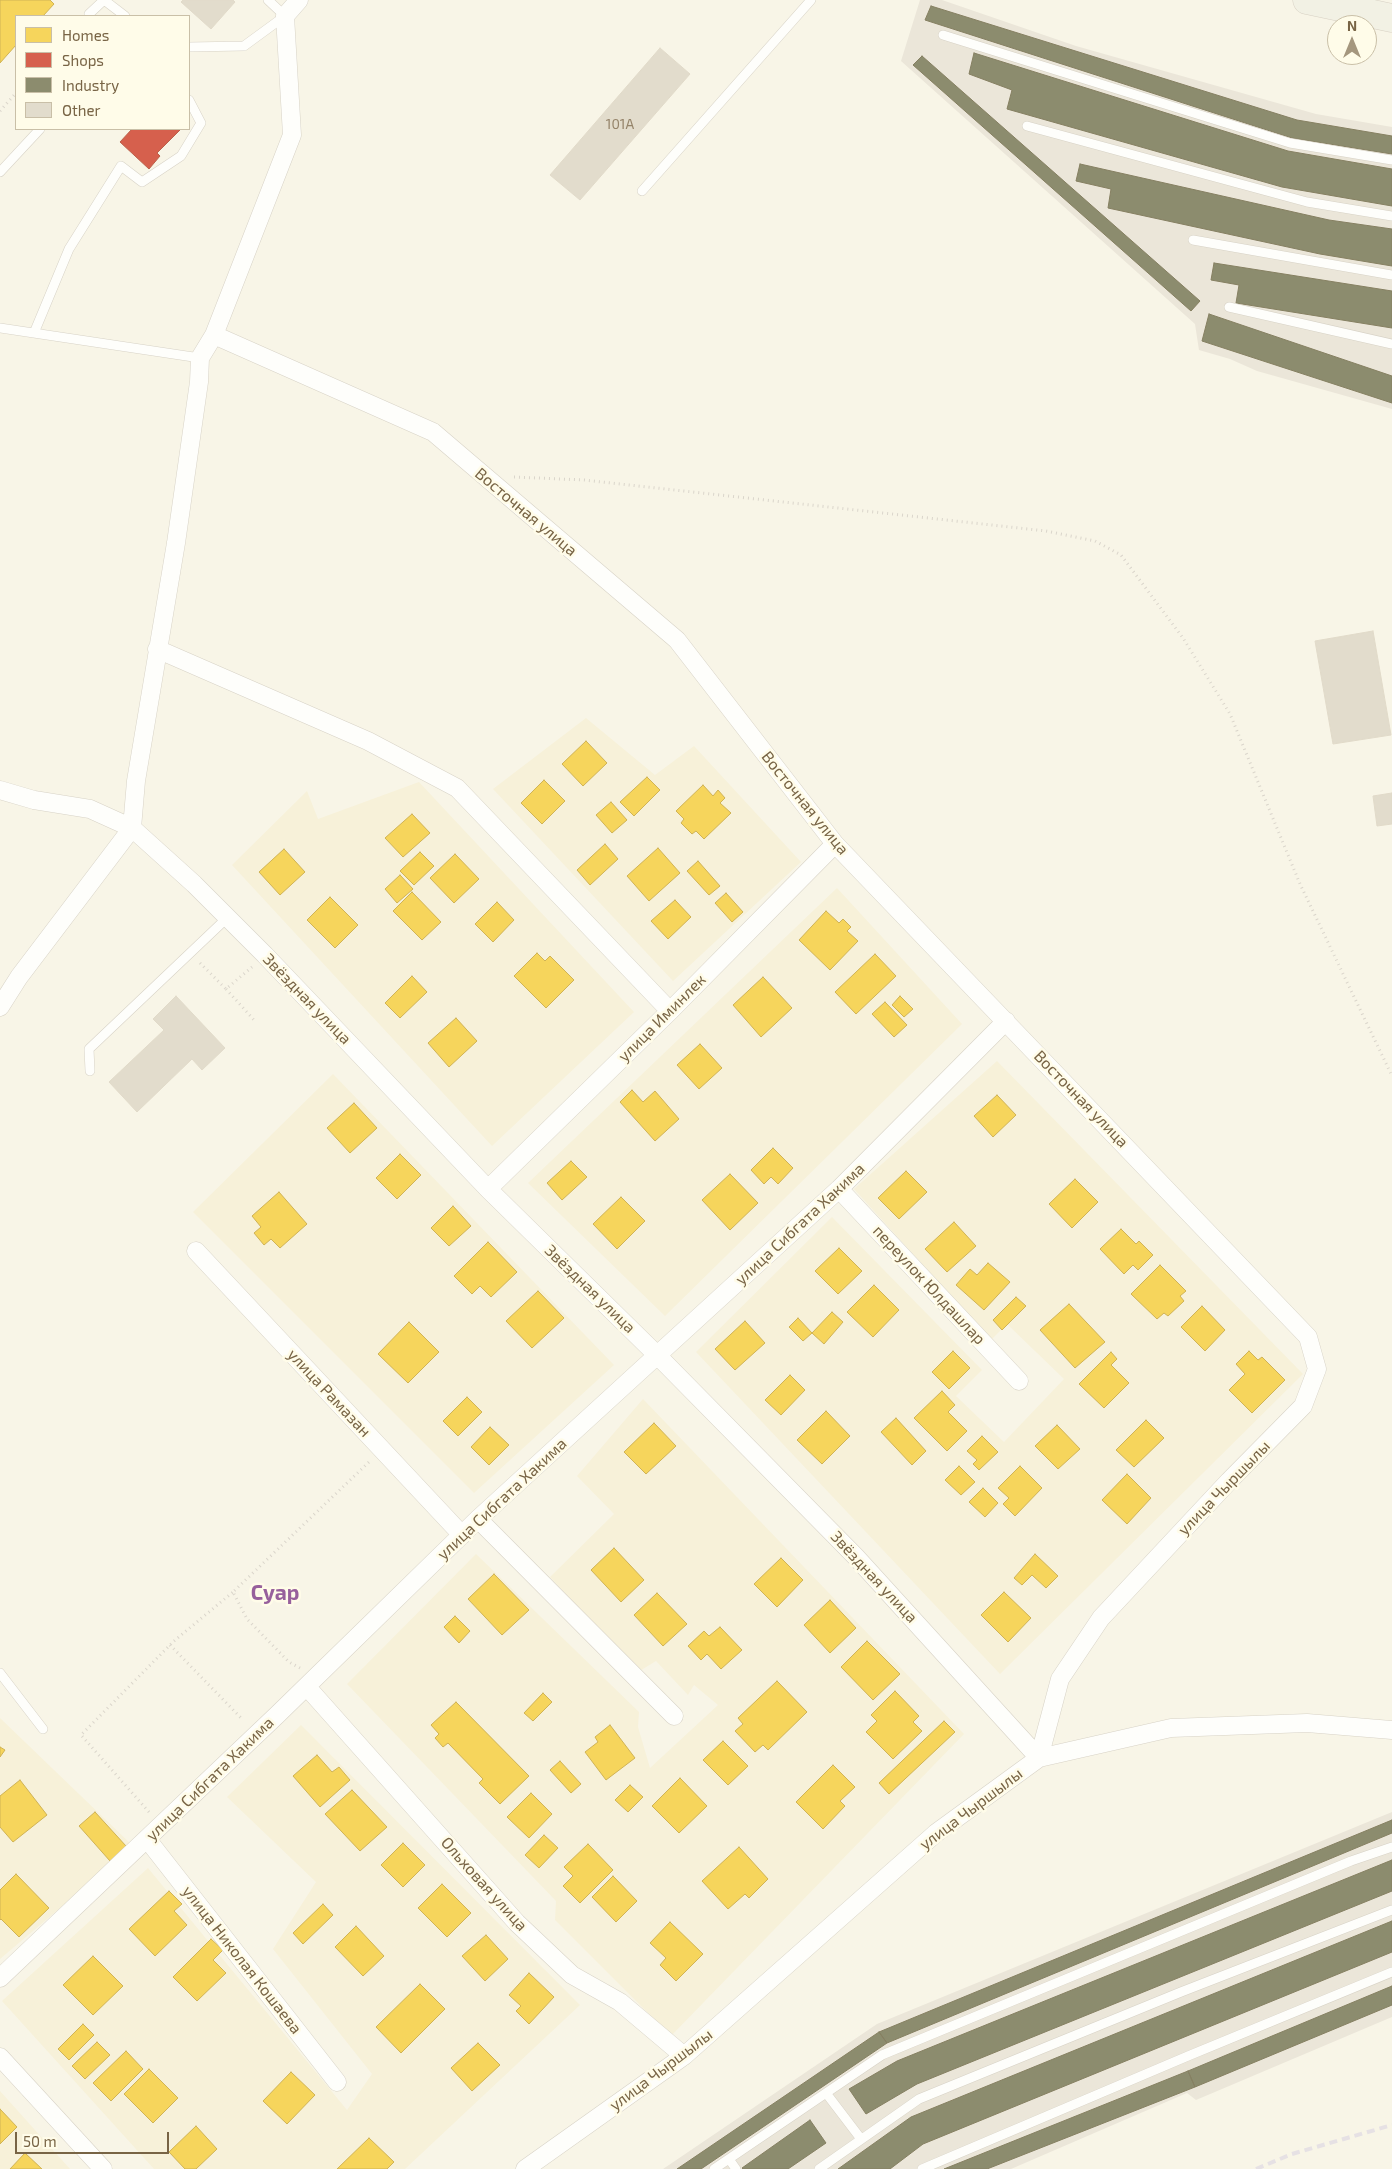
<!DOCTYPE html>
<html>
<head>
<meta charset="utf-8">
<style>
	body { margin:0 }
	#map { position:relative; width:1392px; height:2169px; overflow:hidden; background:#f8f5e7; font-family:"Exo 2",sans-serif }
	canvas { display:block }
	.legend { position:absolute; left:15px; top:15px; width:175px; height:115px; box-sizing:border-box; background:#fffce9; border:1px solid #c9bfa7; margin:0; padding:6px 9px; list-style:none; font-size:15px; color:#786445 }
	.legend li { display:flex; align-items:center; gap:10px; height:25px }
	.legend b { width:25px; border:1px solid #c9bfa7 }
	.north { position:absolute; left:1327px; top:15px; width:50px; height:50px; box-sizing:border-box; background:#fffce9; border:1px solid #c9bfa7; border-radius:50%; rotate:0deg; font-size:14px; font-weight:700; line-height:20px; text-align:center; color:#786445 }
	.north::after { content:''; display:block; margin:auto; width:18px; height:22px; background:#a5977e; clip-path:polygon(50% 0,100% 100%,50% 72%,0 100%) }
	.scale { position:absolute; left:15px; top:2132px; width:154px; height:22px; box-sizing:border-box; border:2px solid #786445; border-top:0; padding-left:6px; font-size:15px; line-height:18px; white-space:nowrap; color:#786445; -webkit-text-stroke:4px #fffce9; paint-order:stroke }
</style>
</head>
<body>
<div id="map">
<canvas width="1392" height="2169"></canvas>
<ul class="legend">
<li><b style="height:14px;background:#f6d55c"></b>Homes</li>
<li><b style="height:14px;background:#d6604d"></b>Shops</li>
<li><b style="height:14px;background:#8c8c6e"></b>Industry</li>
<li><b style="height:14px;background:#e2dccc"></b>Other</li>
</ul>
<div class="north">N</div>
<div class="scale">50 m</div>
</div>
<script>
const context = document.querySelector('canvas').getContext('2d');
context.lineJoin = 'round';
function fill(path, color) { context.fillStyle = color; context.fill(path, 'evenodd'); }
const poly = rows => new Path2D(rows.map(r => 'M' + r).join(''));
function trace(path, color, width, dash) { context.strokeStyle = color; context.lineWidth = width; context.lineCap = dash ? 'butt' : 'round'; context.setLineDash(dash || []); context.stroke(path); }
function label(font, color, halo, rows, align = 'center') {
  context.font = font + ' "Exo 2",sans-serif'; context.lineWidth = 5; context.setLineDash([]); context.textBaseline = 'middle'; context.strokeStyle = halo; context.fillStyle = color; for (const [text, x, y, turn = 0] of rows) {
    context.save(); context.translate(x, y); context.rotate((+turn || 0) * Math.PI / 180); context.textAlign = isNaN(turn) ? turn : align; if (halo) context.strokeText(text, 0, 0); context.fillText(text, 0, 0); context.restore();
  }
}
const residential = poly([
	[586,718,655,775,694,746,801,862,673,981,493,789],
	[419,782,634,1012,492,1146,232,865,307,791,318,819],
	[837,888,962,1024,665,1316,528,1183],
	[997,1061,1303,1374,1000,1674,696,1352,832,1217,982,1370,956,1396,1004,1442,1064,1379,1007,1324,991,1340,854,1189],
	[333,1074,614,1365,474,1493,193,1212],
	[643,1399,964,1734,671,2036,555,1920,556,1901,347,1684,476,1554,639,1712,638,1727,650,1768,718,1705,694,1685,688,1695,656,1661,638,1672,550,1577,614,1514,577,1476],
	[0,1718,133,1846,0,1959],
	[301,1725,580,2005,405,2169,154,2169,2,2001,148,1868,347,2110,372,2074,273,1949,316,1882,227,1797],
	[0,2091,70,2169,0,2169]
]);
const industrial = poly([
	[920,0,942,0,1076,46,1316,114,1392,127,1392,409,1257,371,1230,359,1199,350,1195,324,901,61],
	[1392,1812,1392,2017,1196,2100,1187,2093,1011,2169,663,2169,877,2024]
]);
const homes = poly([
	[0,0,50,0,54,4,43,16,16,16,16,45,0,63,0,0],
	[586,741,607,763,583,786,562,764,586,741],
	[647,777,660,790,634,816,620,802,647,777],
	[544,780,565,801,542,824,521,803,544,780],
	[703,785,713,796,718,790,725,798,720,803,731,813,704,839,696,831,692,834,681,823,684,819,676,811,703,785],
	[611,802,627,820,612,833,596,815,611,802],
	[412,814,430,833,403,857,385,838,412,814],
	[605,844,618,859,590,885,577,870,605,844],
	[658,848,680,873,649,901,627,876,658,848],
	[284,849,305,872,280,895,259,872,284,849],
	[420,852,434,866,414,885,400,871,420,852],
	[455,854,479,879,454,903,430,878,455,854],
	[698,861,720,886,709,895,687,871,698,861],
	[400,875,413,889,397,903,385,889,400,875],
	[412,892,441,922,422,940,393,911,412,892],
	[726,893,743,912,732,922,715,903,726,893],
	[330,897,358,925,335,948,307,920,330,897],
	[675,900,691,917,668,939,651,921,675,900],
	[497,902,514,920,493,942,475,924,497,902],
	[826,911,839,923,843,919,851,927,847,931,858,941,830,970,799,940,826,911],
	[537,953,545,961,550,956,574,980,546,1008,514,976,537,953],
	[875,954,896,976,856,1014,835,992,875,954],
	[412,976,427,992,400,1018,385,1003,412,976],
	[763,977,792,1008,761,1037,733,1005,763,977],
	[900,996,913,1009,904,1017,892,1005,900,996],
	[885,1002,907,1025,894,1037,872,1014,885,1002],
	[456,1018,477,1041,449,1067,428,1043,456,1018],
	[700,1044,722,1068,699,1089,677,1065,700,1044],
	[632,1090,643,1102,655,1091,679,1119,655,1141,620,1102,632,1090],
	[997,1095,1016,1115,993,1137,974,1116,997,1095],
	[354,1103,377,1128,350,1153,327,1128,354,1103],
	[773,1148,793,1168,778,1184,771,1177,764,1184,751,1170,773,1148],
	[400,1154,421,1175,397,1199,376,1178,400,1154],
	[571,1161,587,1177,562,1200,547,1183,571,1161],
	[906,1171,927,1192,899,1219,878,1198,906,1171],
	[730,1174,758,1203,730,1230,702,1200,730,1174],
	[1075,1179,1098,1202,1072,1228,1049,1204,1075,1179],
	[279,1192,307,1224,280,1248,271,1239,264,1245,254,1233,261,1227,252,1216,279,1192],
	[621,1197,645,1221,617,1249,593,1224,621,1197],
	[453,1206,471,1226,449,1246,431,1228,453,1206],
	[954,1222,976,1246,947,1272,925,1249,954,1222],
	[1121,1229,1136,1244,1139,1241,1153,1255,1138,1270,1133,1265,1124,1274,1100,1249,1121,1229],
	[488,1242,517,1272,491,1297,480,1286,472,1294,454,1276,488,1242],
	[839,1248,862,1271,838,1294,815,1271,839,1248],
	[988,1263,1010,1282,984,1310,956,1285,970,1269,977,1275,988,1263],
	[1160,1265,1186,1291,1180,1296,1184,1301,1168,1316,1164,1313,1157,1319,1131,1294,1160,1265],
	[874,1285,899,1310,873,1337,847,1312,874,1285],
	[538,1291,564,1318,532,1348,506,1321,538,1291],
	[1016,1297,1026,1306,1002,1330,993,1320,1016,1297],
	[1069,1304,1105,1342,1075,1368,1040,1330,1069,1304],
	[1202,1306,1225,1330,1205,1351,1181,1327,1202,1306],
	[832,1312,843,1322,824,1344,812,1333,832,1312],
	[798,1318,812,1333,803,1341,789,1327,798,1318],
	[745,1321,765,1343,735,1370,715,1349,745,1321],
	[409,1322,439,1352,408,1383,378,1354,409,1322],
	[953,1351,970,1368,949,1389,932,1372,953,1351],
	[1249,1351,1258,1360,1262,1357,1285,1380,1252,1413,1229,1390,1245,1374,1236,1364,1249,1351],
	[1111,1352,1117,1359,1111,1365,1129,1383,1104,1408,1079,1384,1111,1352],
	[790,1375,805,1390,781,1415,765,1400,790,1375],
	[942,1391,955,1405,948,1412,967,1431,947,1451,914,1418,942,1391],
	[467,1397,482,1412,458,1436,443,1421,467,1397],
	[826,1411,850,1436,822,1464,797,1440,826,1411],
	[896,1418,926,1451,912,1465,881,1432,896,1418],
	[1146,1420,1164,1438,1134,1467,1116,1450,1146,1420],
	[654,1423,676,1446,646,1474,624,1452,654,1423],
	[1057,1425,1080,1449,1058,1469,1035,1446,1057,1425],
	[490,1427,509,1445,489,1465,471,1447,490,1427],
	[982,1436,998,1452,979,1470,973,1464,977,1460,967,1451,982,1436],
	[959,1466,975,1482,961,1495,945,1480,959,1466],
	[1020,1466,1042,1488,1015,1516,1003,1504,1009,1498,998,1488,1020,1466],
	[1127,1474,1151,1498,1127,1524,1102,1500,1127,1474],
	[983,1488,998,1503,985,1517,969,1502,983,1488],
	[614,1548,644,1580,621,1602,591,1570,614,1548],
	[1035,1554,1058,1576,1046,1588,1032,1575,1022,1585,1014,1578,1035,1554],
	[781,1558,803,1580,777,1607,754,1584,781,1558],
	[494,1574,529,1610,502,1635,468,1599,494,1574],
	[1004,1592,1031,1618,1008,1642,981,1615,1004,1592],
	[657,1593,687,1624,663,1646,634,1615,657,1593],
	[830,1600,856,1628,830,1653,804,1625,830,1600],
	[455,1616,470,1631,459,1643,444,1627,455,1616],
	[720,1627,742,1650,721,1669,707,1654,701,1660,688,1646,704,1631,709,1636,720,1627],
	[867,1641,900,1674,873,1700,841,1667,867,1641],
	[777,1681,807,1712,768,1750,763,1745,755,1752,735,1731,743,1724,738,1718,777,1681],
	[895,1691,919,1716,913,1722,922,1731,893,1759,866,1732,877,1721,871,1715,895,1691],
	[543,1693,552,1702,533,1721,524,1713,543,1693],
	[456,1702,529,1776,500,1804,479,1783,483,1779,448,1743,443,1747,435,1738,439,1734,431,1725,456,1702],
	[944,1721,955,1732,889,1794,879,1783,944,1721],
	[610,1725,635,1758,606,1780,585,1752,598,1742,595,1737,610,1725],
	[723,1741,748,1766,728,1785,703,1760,723,1741],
	[0,1747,5,1750,0,1757,0,1747],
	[317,1755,332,1772,339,1767,350,1780,320,1807,293,1776,317,1755],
	[560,1761,581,1784,571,1793,550,1770,560,1761],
	[833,1765,855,1787,840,1801,845,1806,823,1829,796,1802,833,1765],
	[680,1778,707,1806,679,1833,652,1806,680,1778],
	[20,1780,47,1815,13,1842,0,1827,0,1796,20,1780],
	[630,1785,643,1797,628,1812,615,1800,630,1785],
	[352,1790,387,1827,360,1851,325,1814,352,1790],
	[531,1793,552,1814,529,1838,507,1817,531,1793],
	[95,1812,126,1846,110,1861,79,1826,95,1812],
	[544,1835,558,1848,539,1868,525,1855,544,1835],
	[403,1843,425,1865,403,1887,381,1865,403,1843],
	[588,1844,613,1870,580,1903,563,1886,573,1876,564,1867,588,1844],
	[739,1847,768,1879,749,1898,745,1894,728,1909,702,1881,739,1847],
	[16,1874,49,1908,19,1937,1,1919,0,1920,0,1890,16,1874],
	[613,1876,637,1901,616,1922,592,1897,613,1876],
	[442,1884,471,1913,447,1937,418,1908,442,1884],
	[169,1891,182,1904,174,1911,187,1925,155,1956,129,1929,169,1891],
	[323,1904,333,1915,303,1944,293,1933,323,1904],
	[670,1922,703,1954,676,1981,660,1965,666,1958,650,1943,670,1922],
	[356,1926,384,1956,363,1976,335,1947,356,1926],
	[486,1935,508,1959,485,1981,462,1956,486,1935],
	[211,1939,223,1950,213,1960,226,1973,197,2001,173,1977,211,1939],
	[93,1956,123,1986,93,2015,63,1985,93,1956],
	[529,1973,554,1997,529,2024,516,2011,521,2006,509,1995,529,1973],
	[420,1984,445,2009,401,2053,376,2027,420,1984],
	[83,2024,94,2035,69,2060,58,2049,83,2024],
	[97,2042,110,2055,85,2079,72,2066,97,2042],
	[478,2043,500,2065,472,2091,451,2068,478,2043],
	[126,2051,143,2069,111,2101,93,2083,126,2051],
	[149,2069,178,2098,153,2123,124,2094,149,2069],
	[291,2072,315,2095,287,2124,263,2101,291,2072],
	[0,2109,17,2127,0,2144,0,2109],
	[196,2126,217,2149,196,2169,185,2169,169,2152,196,2126],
	[369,2138,394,2162,387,2169,337,2169,369,2138],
	[25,2153,42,2169,10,2169,25,2153]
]);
const shops = poly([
	[132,129,181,129,157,153,160,156,149,169,120,142,132,129]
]);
const industry = poly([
	[931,6,1297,120,1392,136,1392,154,1292,138,925,20,931,6],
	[974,53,1288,151,1392,169,1392,206,1282,187,1007,109,1012,90,969,74,974,53],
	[922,56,1200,301,1191,311,913,65,922,56],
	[1080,164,1329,220,1392,229,1392,266,1320,254,1108,208,1111,189,1076,181,1080,164],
	[1214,263,1392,291,1392,328,1236,303,1239,285,1211,280,1214,263],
	[1209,314,1392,376,1392,403,1202,341,1209,314],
	[1392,1820,1392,1833,887,2043,879,2032,1392,1820],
	[1392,1860,1392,1891,917,2084,866,2114,849,2089,897,2061,1392,1860],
	[1392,1921,1392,1952,923,2144,890,2169,838,2169,911,2117,1392,1921],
	[1392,1986,1392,2005,1195,2087,1188,2071,1392,1986],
	[879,2032,887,2043,701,2169,677,2169,879,2032],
	[1188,2071,1195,2087,987,2169,944,2169,1188,2071],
	[810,2120,826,2143,788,2169,743,2169,742,2168,810,2120]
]);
const building = poly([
	[183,0,233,0,235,2,211,29,181,2,183,0],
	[660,48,690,74,580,200,550,175,660,48],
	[1373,631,1391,735,1333,744,1315,641,1373,631],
	[1392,793,1392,824,1377,826,1373,796,1392,793],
	[176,996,225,1048,202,1070,192,1059,137,1112,109,1082,164,1030,153,1019,176,996]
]);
const path = poly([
	[0,111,16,93],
	[514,477,584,480,1046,531,1095,541,1121,555,1183,638,1230,714,1300,884,1392,1076],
	[200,963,226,989,252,967],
	[226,989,255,1021],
	[170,1645,243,1720],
	[300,1668,289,1662,247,1619,233,1592,369,1462],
	[149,1812,81,1735,174,1641,233,1592]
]);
const lane = poly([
	[104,0,125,16],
	[90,16,89,14,104,0],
	[943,35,1290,143,1392,160],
	[189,47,244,46,285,16,268,0],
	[1027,126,1307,202,1392,216],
	[0,172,40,129],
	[642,191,811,0],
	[1193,240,1392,275],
	[1229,307,1392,344],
	[0,328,200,358],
	[34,333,69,249,121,166,142,182,181,156,201,123,189,100],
	[90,1071,89,1049,228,917],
	[0,1673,43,1729],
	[826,2093,861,2139],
	[729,2159,736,2169],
	[714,2169,882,2055,1351,1861,1392,1847],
	[819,2169,919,2099,1181,1992,1392,1910],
	[922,2169,1188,2056,1392,1972]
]);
const street = poly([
	[214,335,433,432,677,640,835,844,1308,1337,1317,1369,1303,1406,1229,1481,1101,1618,1060,1679,1039,1758,936,1833,684,2056,525,2169],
	[157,649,368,741,457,788,670,1011],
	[0,790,34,800,90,809,132,828,194,884,265,955,488,1189,658,1356,856,1557,1039,1758],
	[0,1007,19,977,132,828,136,781,176,543,199,382,200,358,214,335,292,135,285,16,299,0],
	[488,1189,670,1011,835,844],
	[839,1189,1019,1381],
	[196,1251,462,1535],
	[478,1519,674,1716],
	[307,1687,517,1923,572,1975,620,2002,684,2056],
	[1039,1758,1171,1728,1307,1723,1392,1730],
	[147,1839,337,2082],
	[0,1978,277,1715,478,1519,839,1189,1006,1021],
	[0,2057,103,2169]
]);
const primary = poly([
	[1307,0,1392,18]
]);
const rail = poly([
	[1256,2169,1292,2154,1392,2125]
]);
const numberNames = [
	["101А",620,124]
];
const streetNames = [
	["Восточная улица",526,512,40],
	["Восточная улица",805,803,51],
	["Звёздная улица",307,999,46],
	["улица Иминлек",662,1018,-45],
	["Восточная улица",1081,1099,46],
	["улица Сибгата Хакима",800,1224,-43],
	["переулок Юлдашлар",929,1285,47],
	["Звёздная улица",590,1289,44],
	["улица Рамазан",329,1393,47],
	["улица Чыршылы",1224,1488,-46],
	["улица Сибгата Хакима",502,1499,-43],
	["Звёздная улица",874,1577,47],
	["улица Сибгата Хакима",210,1779,-44],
	["улица Чыршылы",971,1809,-37],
	["Ольховая улица",484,1884,48],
	["улица Николая Кошаева",242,1960,52],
	["улица Чыршылы",661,2070,-37]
];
const districtNames = [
	["Суар",275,1593]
];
fill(residential, '#f7f1d9');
fill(industrial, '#ebe6d9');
fill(homes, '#f6d55c');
trace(homes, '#d0b355', 1);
fill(shops, '#d6604d');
trace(shops, '#ba614b', 1);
fill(industry, '#8c8c6e');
trace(industry, '#868062', 1);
fill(building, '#e2dccc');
trace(building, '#e1dac9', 1);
trace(lane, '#d7d2c6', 10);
trace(street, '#d7d2c6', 19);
trace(primary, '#d7d0c3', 29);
trace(path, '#dad5cb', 3, [1, 4]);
trace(lane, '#fefefb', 9);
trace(street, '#fefefb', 18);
trace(primary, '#f2f1e4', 28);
trace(rail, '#e6e1e4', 4, [8, 5]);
label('14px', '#95846a', null, numberNames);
label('16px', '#786445', '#fffce9', streetNames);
label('bold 21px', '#97609c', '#fffce9', districtNames);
</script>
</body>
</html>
